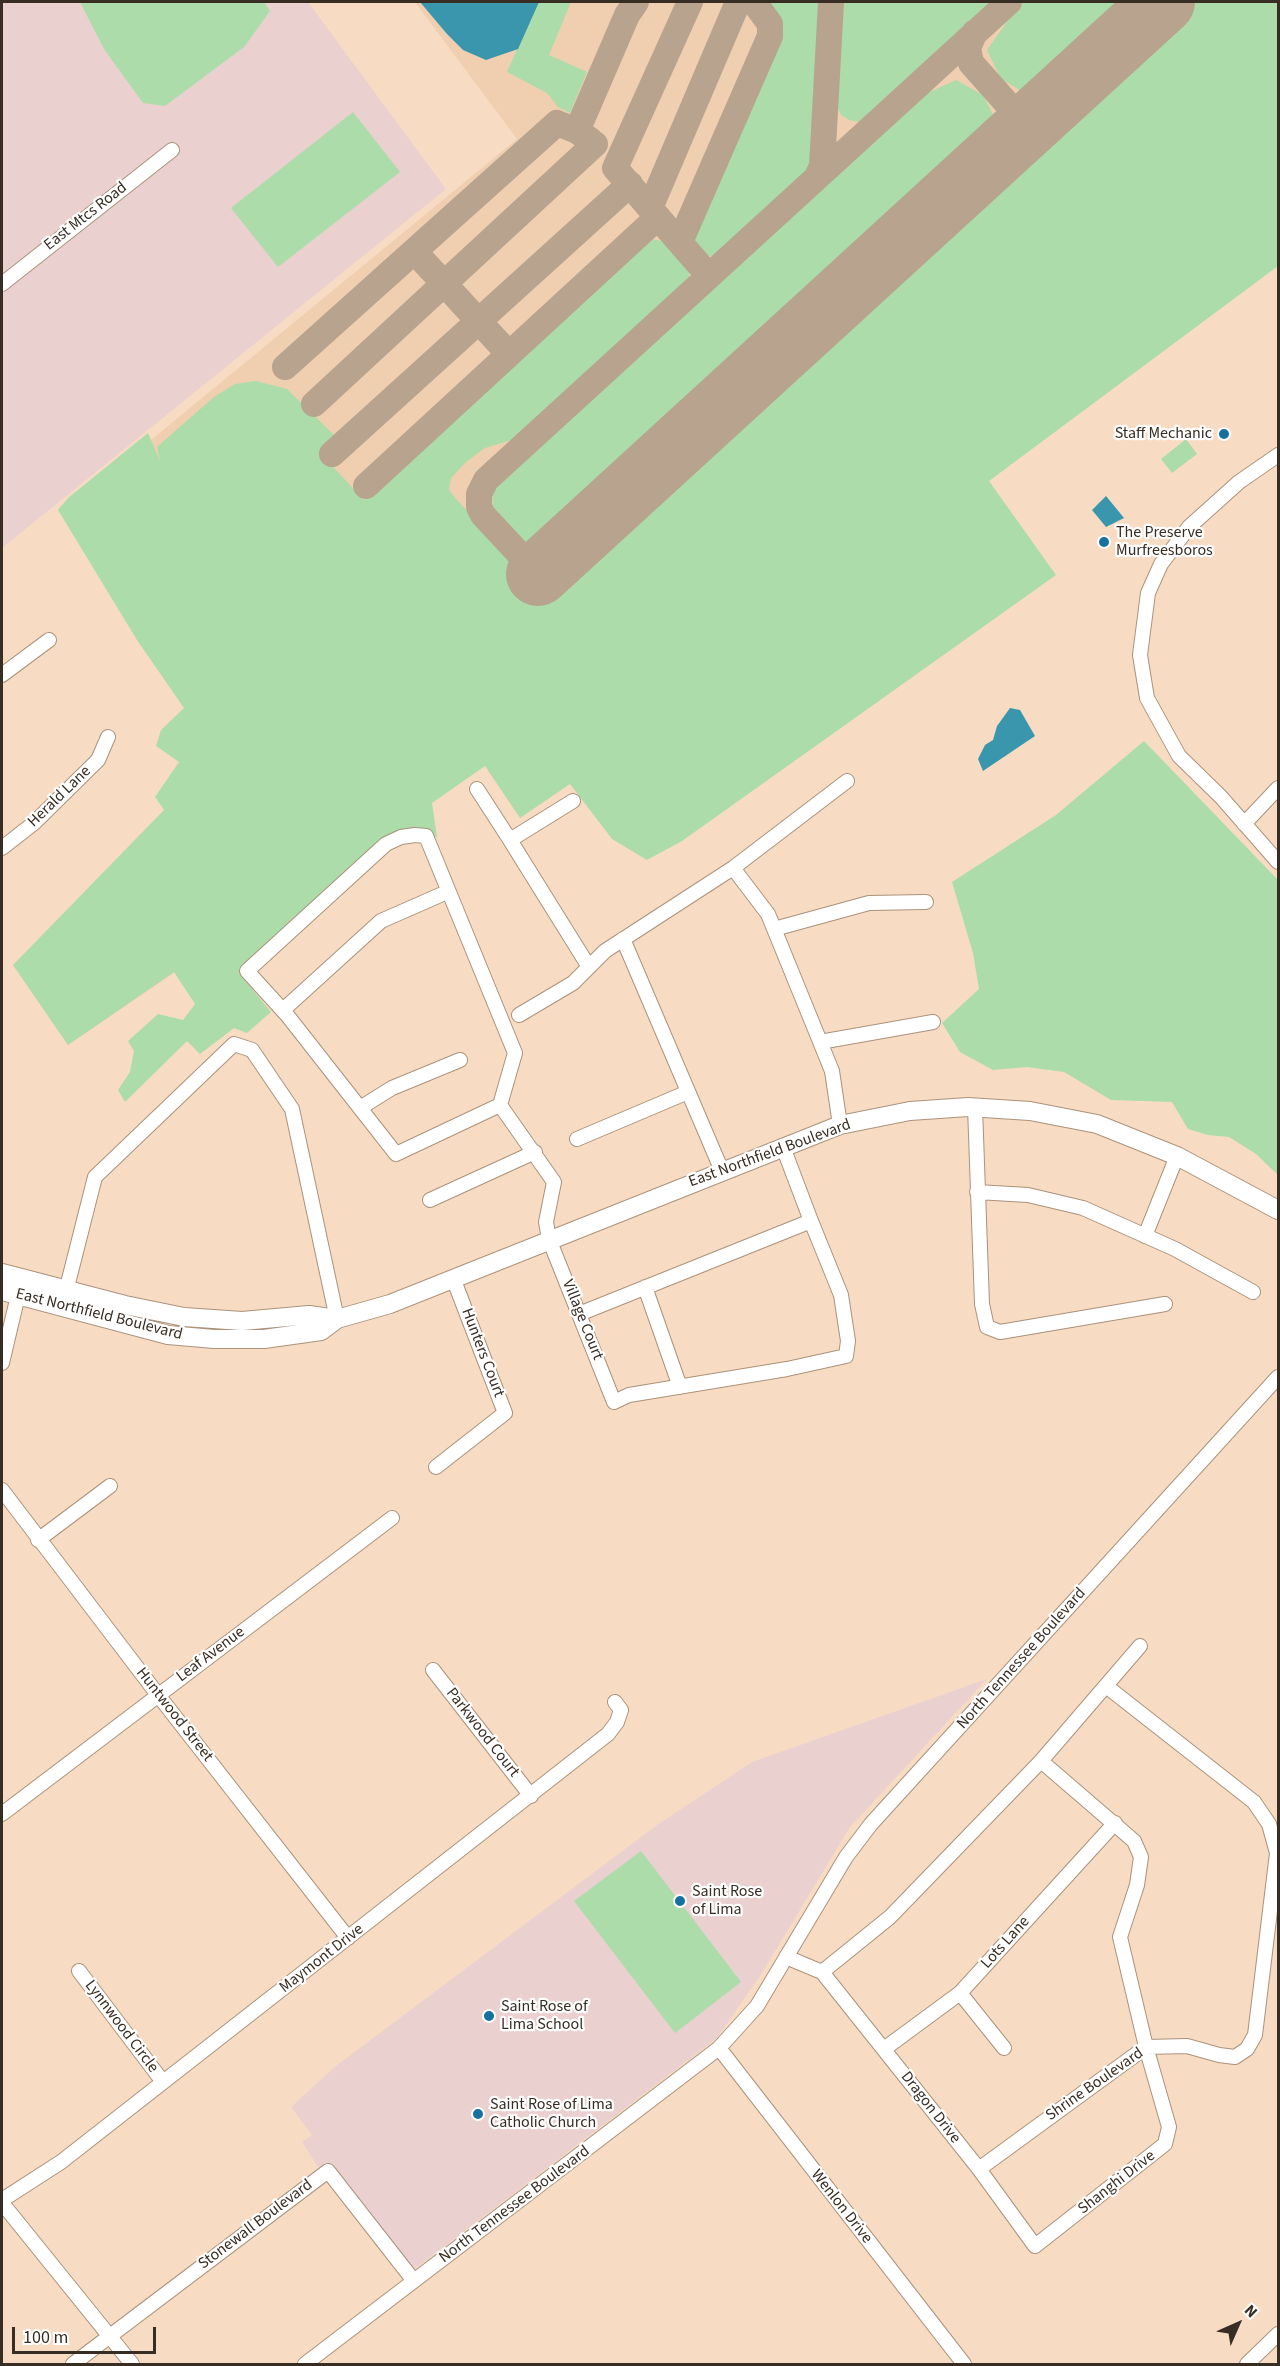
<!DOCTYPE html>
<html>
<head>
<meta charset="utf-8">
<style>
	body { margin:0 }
	#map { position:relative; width:1280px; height:2366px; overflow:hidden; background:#f7dcc3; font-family:"Source Sans 3",sans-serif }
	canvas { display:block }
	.frame { position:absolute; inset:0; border:3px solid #372d23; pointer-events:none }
	.north { position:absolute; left:1208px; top:2294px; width:60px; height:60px; -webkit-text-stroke:4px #fff; paint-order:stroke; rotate:45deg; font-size:16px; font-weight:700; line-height:24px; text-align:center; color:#372d23 }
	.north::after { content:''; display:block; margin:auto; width:21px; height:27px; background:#372d23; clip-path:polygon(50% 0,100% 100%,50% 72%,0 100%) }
	.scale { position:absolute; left:12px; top:2327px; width:144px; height:27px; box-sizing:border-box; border:3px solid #372d23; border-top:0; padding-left:8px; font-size:18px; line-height:21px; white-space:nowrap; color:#372d23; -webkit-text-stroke:4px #fff; paint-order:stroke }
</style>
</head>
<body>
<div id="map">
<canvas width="1280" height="2366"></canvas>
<div class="frame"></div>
<div class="north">N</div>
<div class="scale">100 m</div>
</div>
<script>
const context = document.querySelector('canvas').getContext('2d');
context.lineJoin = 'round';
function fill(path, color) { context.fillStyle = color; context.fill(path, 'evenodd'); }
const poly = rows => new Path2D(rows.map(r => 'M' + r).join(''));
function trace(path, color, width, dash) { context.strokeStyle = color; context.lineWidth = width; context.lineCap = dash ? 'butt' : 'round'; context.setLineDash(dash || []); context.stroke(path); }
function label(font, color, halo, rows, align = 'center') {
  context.font = font + ' "Source Sans 3",sans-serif'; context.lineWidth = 4.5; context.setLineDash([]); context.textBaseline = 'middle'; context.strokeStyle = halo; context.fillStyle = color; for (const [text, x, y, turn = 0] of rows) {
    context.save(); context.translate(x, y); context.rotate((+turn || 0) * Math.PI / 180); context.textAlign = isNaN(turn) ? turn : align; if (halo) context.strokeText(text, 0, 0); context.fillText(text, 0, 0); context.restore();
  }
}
const built = poly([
	[415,2,1278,2,1278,90,538,726,68,1045,13,965,230,756,67,509,517,139]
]);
const education = poly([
	[3,2,308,2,446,189,2,548],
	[987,1679,850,1827,760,1976,717,2038,416,2268,408,2266,328,2165,318,2167,302,2142,312,2135,291,2107,336,2066,657,1825,752,1762]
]);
const green = poly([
	[80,2,264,2,270,11,244,47,165,106,143,103,104,49],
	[538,2,571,2,549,55,587,72,570,113,558,107,547,93,507,72],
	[766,2,820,2,822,4,815,159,811,170,803,180,723,254,710,256,700,253,694,243,694,230,781,32,765,5],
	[838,2,995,2,871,117,859,122,849,120,841,115,835,102],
	[1021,2,1133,2,1030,96,1001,79,987,50],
	[1197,2,1278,2,1278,266,989,481,1056,575,682,841,647,860,612,839,570,784,520,818,485,766,432,803,437,837,405,828,378,842,239,973,271,1012,247,1033,234,1028,200,1054,187,1041,125,1102,118,1090,130,1072,134,1051,128,1041,158,1014,183,1020,195,1004,174,972,68,1045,13,965,164,810,155,797,179,762,156,746,161,730,184,708,137,640,58,510,68,498,148,433,160,461,157,447,214,397,235,384,256,381,287,389,335,436,335,442,321,454,364,500,647,238,671,243,689,266,689,282,682,292,522,437,485,448,466,462,451,478,449,490,457,500,549,598],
	[956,80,983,95,998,124,541,545,521,544,493,516,492,488,559,423,914,99],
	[353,112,400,172,278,267,231,208],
	[1186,439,1197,454,1172,473,1161,459],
	[1144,741,1278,880,1278,1175,1256,1154,1229,1137,1208,1135,1188,1129,1172,1102,1111,1100,1064,1072,1027,1067,993,1070,960,1052,942,1023,979,989,973,953,952,882,1056,815],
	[641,1851,741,1982,675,2033,574,1901]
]);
const water = poly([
	[420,2,539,2,518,49,486,60,463,50,447,34],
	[1106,496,1124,518,1106,527,1092,510],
	[1010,708,1020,710,1035,736,983,771,978,759,985,745,993,740,997,726]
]);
const taxiway = poly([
	[690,2,615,168,709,276],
	[975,32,968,48,971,63,1011,108,1028,115,1039,112,1052,103],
	[1011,108,1017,125,1011,141],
	[590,140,577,131,627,15,636,2],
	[817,177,822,166,831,2],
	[650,208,738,2],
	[680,242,770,36,770,24,754,2],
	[414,251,508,353],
	[285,367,557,123,577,131],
	[314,404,595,144],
	[332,454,630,184],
	[366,486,658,217],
	[538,574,483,515,479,507,479,494,486,480,1009,2]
]);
const runway = poly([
	[538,574,1163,2]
]);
const minor = poly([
	[2,284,172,150],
	[1278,455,1239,482,1189,527,1161,564,1148,593,1140,655,1147,698,1179,756,1221,797,1278,862],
	[2,675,49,640],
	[477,789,510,840],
	[573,801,510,840,589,967],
	[1244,824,1278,788],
	[2,848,34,823,98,760,108,737],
	[733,868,768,914,832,1071,840,1125],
	[774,929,869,903,926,902],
	[623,939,722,1171],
	[283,1010,381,921,447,892],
	[519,1015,573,983,605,951,733,868,847,781],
	[820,1042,933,1022],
	[500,1105,396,1154,287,1015,247,971,386,844,401,837,415,835,426,836,515,1053,500,1105,554,1182,546,1222,549,1239,614,1402,629,1395,787,1369,846,1356,848,1341,841,1295,811,1221],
	[975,1107,982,1304,987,1327,1000,1332,1165,1304],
	[360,1108,392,1088,460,1060],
	[577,1139,688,1092],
	[977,1192,1028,1195,1083,1208,1175,1249,1253,1292],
	[430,1200,535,1152],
	[1145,1236,1177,1156],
	[645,1287,680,1387],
	[64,1299,95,1177,234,1044,252,1050,292,1109,337,1319],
	[579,1314,811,1221,783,1147],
	[2,1363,20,1287],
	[436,1467,505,1413,453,1278],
	[2,1490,158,1695,348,1938],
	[38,1540,110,1486],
	[433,1670,531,1796],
	[2,1814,392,1518],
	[786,1957,822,1972,890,1917,1041,1761,1140,1646],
	[79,1971,163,2082],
	[822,1972,979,2169,1035,2246,1165,2144,1169,2127,1146,2047,1120,1937,1137,1885,1141,1857,1134,1841,1041,1761],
	[960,1993,1004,2048],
	[719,2048,964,2364],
	[884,2049,960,1993,1115,1823],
	[979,2169,1146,2047,1187,2046,1219,2055,1235,2057,1247,2049,1255,2035,1277,1853,1269,1824,1254,1802,1106,1686],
	[2,2200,61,2162,608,1734,617,1722,621,1710,615,1702],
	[2,2203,132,2364],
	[73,2364,328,2171,414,2281],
	[305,2364,719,2048,757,2006,846,1857,871,1824,1278,1377],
	[1247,2364,1278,2334]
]);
const major = poly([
	[2,1273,125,1305,184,1317,242,1321,309,1315,337,1319],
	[2,1291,168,1335,214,1339,264,1339,321,1331,337,1319,390,1304,840,1125,910,1111,968,1107,1030,1111,1097,1124,1177,1156,1278,1210]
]);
const markers = [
	[1224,434,6,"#1572a0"],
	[1104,542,6,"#1572a0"],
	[680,1901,6,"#1572a0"],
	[489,2016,6,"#1572a0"],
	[478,2114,6,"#1572a0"]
];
const streetNames = [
	["East Mtcs Road",86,217,-38],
	["Herald Lane",60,797,-44],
	["East Northfield Boulevard",770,1154,-20],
	["East Northfield Boulevard",99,1315,14],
	["Village Court",582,1320,68],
	["Hunters Court",482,1353,69],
	["Leaf Avenue",211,1655,-37],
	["North Tennessee Boulevard",1022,1659,-48],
	["Huntwood Street",174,1715,52],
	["Parkwood Court",482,1733,52],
	["Lots Lane",1006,1943,-48],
	["Maymont Drive",322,1959,-38],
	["Lynnwood Circle",121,2027,53],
	["Shrine Boulevard",1095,2085,-35],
	["Dragon Drive",930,2108,52],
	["Shanghi Drive",1117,2183,-38],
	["North Tennessee Boulevard",515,2205,-37],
	["Wenlon Drive",841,2207,52],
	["Stonewall Boulevard",256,2225,-37]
];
const poiNames = [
	["Staff Mechanic",1212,434,"right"],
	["The Preserve",1116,533],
	["Murfreesboros",1116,551],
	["Saint Rose",692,1892],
	["of Lima",692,1910],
	["Saint Rose of",501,2007],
	["Lima School",501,2025],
	["Saint Rose of Lima",490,2105],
	["Catholic Church",490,2123]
];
fill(built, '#f0cfb1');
fill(education, '#ebd0d0');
fill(green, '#acdca9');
fill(water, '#3996ac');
trace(taxiway, '#b8a38f', 26);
trace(runway, '#b8a38f', 64);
trace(minor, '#ab927b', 16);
trace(major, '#ab927b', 20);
trace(minor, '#fff', 14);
trace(major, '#fff', 18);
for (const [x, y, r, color] of markers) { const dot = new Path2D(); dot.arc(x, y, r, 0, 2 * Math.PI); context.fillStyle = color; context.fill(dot); trace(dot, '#fff', 2); }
label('16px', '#372d23', '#fff', streetNames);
label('16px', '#372d23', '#fff', poiNames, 'left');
</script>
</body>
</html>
